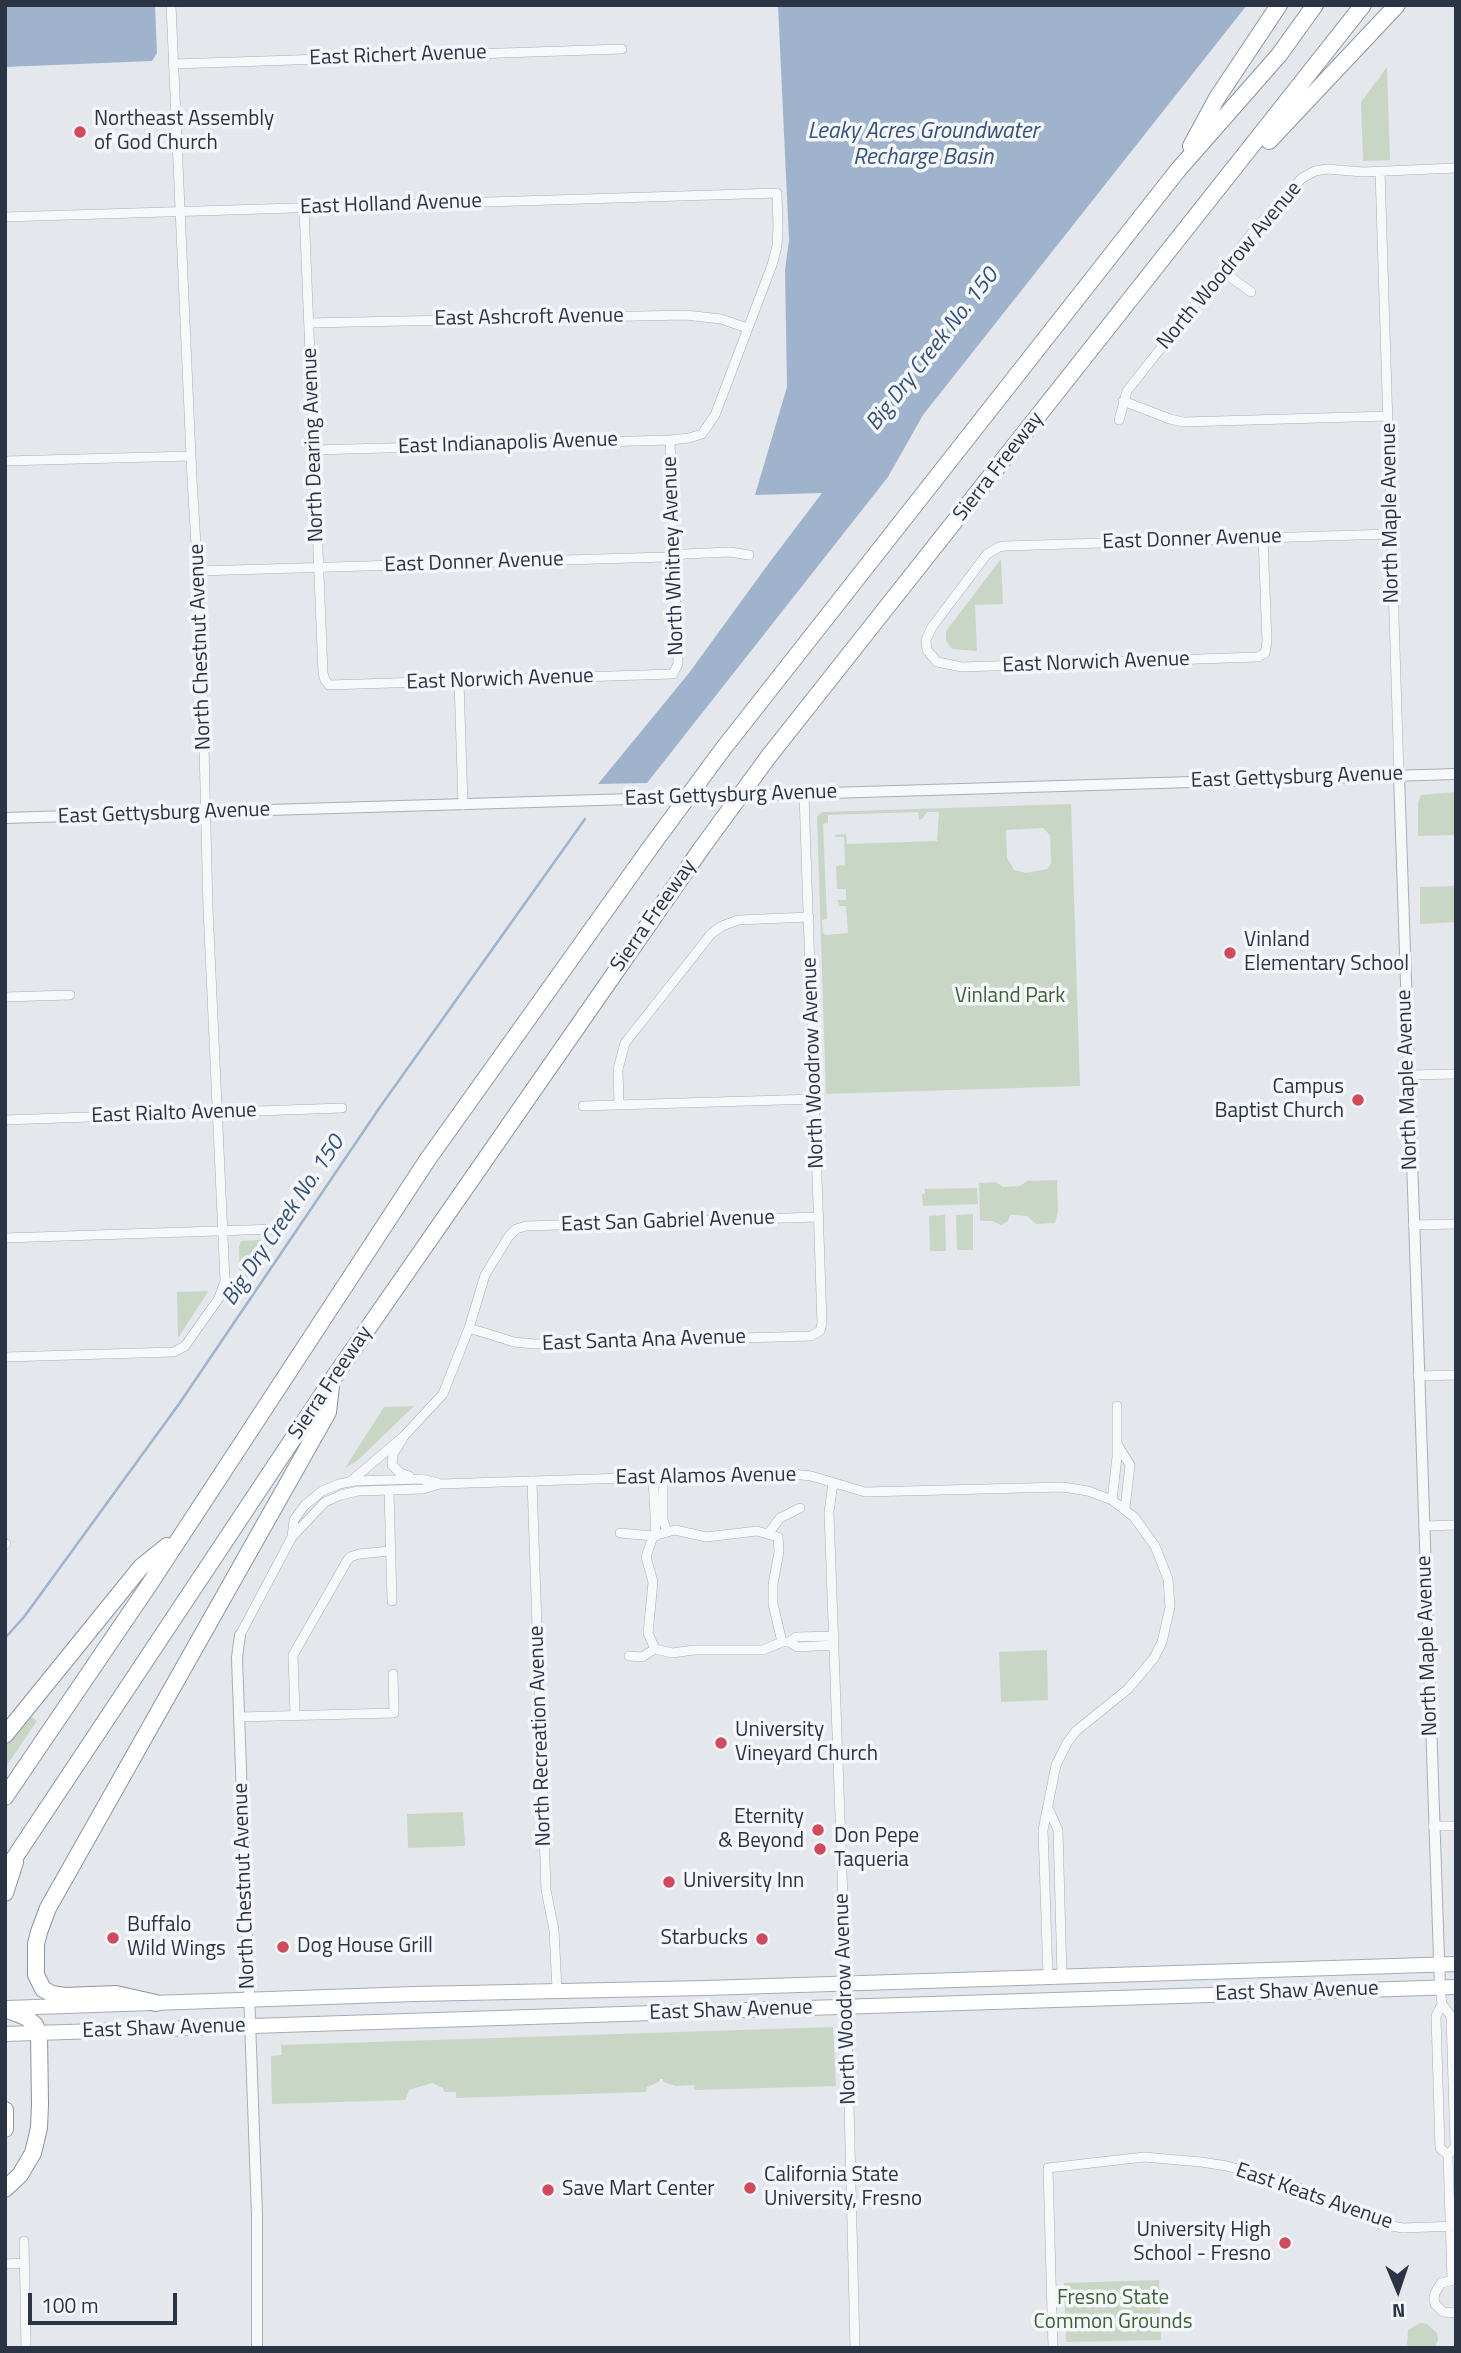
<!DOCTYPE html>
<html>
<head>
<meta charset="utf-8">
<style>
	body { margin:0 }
	#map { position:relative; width:1461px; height:2353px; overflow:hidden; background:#e4e7ec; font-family:"Titillium Web",sans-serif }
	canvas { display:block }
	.frame { position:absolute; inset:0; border:7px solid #2b3445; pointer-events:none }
	.north { position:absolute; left:1363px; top:2255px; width:70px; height:70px; -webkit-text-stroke:5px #f4f6f9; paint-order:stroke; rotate:178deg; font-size:19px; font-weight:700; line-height:28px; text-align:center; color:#2b3445 }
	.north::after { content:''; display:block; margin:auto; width:24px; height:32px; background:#2b3445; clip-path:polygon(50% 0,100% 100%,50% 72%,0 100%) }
	.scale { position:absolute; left:28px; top:2293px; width:149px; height:32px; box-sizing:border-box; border:4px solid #2b3445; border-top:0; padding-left:9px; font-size:21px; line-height:24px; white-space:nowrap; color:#2b3445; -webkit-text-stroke:5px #f4f6f9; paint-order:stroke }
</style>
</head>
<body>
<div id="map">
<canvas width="1461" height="2353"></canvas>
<div class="frame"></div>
<div class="north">N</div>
<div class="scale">100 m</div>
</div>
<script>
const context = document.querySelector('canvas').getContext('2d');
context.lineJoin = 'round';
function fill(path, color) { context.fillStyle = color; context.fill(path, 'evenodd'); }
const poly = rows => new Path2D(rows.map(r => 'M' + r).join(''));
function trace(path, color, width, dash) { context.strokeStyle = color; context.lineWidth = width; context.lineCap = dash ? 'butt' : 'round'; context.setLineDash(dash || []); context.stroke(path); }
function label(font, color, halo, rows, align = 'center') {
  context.font = font + ' "Titillium Web",sans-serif'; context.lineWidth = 7; context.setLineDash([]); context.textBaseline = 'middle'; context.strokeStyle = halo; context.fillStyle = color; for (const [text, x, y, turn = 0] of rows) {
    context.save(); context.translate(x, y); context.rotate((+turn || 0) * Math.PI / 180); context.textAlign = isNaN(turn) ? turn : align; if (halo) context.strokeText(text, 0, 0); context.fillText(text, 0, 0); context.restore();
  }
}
const green = poly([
	[1387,67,1390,160,1363,161,1361,102],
	[1001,559,1003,604,975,605,977,651,952,649,946,641,946,631],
	[1456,792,1456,835,1418,836,1418,803,1421,795],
	[1071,804,1080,1086,826,1094,817,817,822,812],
	[918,812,919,820,923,818,927,812,939,812,937,841,847,844,846,834,835,835,835,837,844,837,845,865,836,866,837,889,846,889,846,900,837,900,840,906,846,906,848,933,826,935,823,933,822,920,827,919,823,824,828,823,828,815],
	[1043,828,1050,835,1051,864,1047,869,1026,873,1014,870,1007,858,1006,830],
	[1456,886,1456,922,1420,924,1420,887],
	[1057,1180,1058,1211,1055,1223,1036,1224,1027,1216,1014,1215,1010,1215,1008,1221,1001,1225,992,1221,980,1221,979,1183,996,1182,1003,1187,1020,1186,1027,1181],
	[977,1188,978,1204,923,1206,922,1194,925,1194,925,1189],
	[973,1214,973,1250,957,1250,956,1215],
	[945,1215,946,1251,930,1251,929,1216],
	[274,1239,240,1288,239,1247,241,1241],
	[208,1291,206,1295,178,1338,177,1292],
	[414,1406,358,1460,345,1468,384,1407],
	[1047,1650,1048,1700,1001,1702,999,1652],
	[31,1717,37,1721,5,1768,5,1747],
	[463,1812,465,1846,408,1848,407,1814],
	[833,2027,836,2086,695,2090,694,2085,676,2086,663,2082,663,2079,660,2079,659,2082,647,2087,646,2092,456,2098,456,2092,444,2092,443,2088,432,2083,409,2090,405,2100,272,2104,271,2056,282,2055,281,2045],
	[1159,2280,1161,2340,1066,2342,1064,2283],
	[1420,2323,1427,2324,1437,2333,1438,2340,1435,2348,1409,2348,1407,2344,1408,2330]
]);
const water = poly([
	[5,5,155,5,157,53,152,61,5,67],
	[778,5,1247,5,923,415,888,477,647,783,598,784,689,673,769,563,822,493,755,495,787,387,785,270,789,240]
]);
const stream = poly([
	[5,1638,24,1617,179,1404,380,1107,585,819]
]);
const minor = poly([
	[174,64,622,49],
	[1380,171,1399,775],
	[304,208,323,673,325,680,329,685,673,674,678,664,670,440],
	[5,217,777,193,778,227,777,246,772,265,715,415,702,434,689,438,670,440,314,450],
	[1222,271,1251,292],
	[309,323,686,315,721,319,747,328],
	[1123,401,1170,419,1183,422,1388,416],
	[1119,420,1127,391,1255,229,1302,178,1315,171,1327,169,1363,172,1456,168],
	[5,461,191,456],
	[1263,538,1267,642,1265,653,1258,657,962,667,937,662,927,650,926,640,932,627,987,554,999,547,1005,546,1390,534],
	[198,571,665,557,685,554,730,552,749,555],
	[459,681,463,805],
	[5,997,70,995],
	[1408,1075,1456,1074],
	[619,1105,618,1069,625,1043,711,934,722,926,738,920,809,917],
	[583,1106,815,1099],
	[5,1120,342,1108],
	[1413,1225,1456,1224],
	[5,1238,276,1229],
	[469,1328,514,1342,534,1344,811,1336,820,1331,822,1323,804,794],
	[5,1357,174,1352,185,1346,219,1298,225,1281,208,908,201,627,192,479,171,5],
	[1418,1376,1456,1375],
	[402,1440,393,1454,392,1465,400,1473,409,1476],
	[1117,1444,1130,1465,1125,1508],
	[663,1476,663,1520,667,1532],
	[653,1477,656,1536],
	[351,1481,404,1436,443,1394,469,1328,485,1275,509,1236,516,1229,526,1226,819,1217],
	[532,1481,546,1890,554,1930,557,1990],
	[833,1483,829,1512,846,1983,855,2348],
	[389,1490,392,1601],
	[1112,1500,1117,1457,1117,1406],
	[1424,1526,1456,1525],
	[620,1533,653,1536],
	[768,1534,780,1518,800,1508],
	[292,1537,294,1520,304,1506,322,1491,339,1484,355,1481,421,1479,438,1483],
	[5,1544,6,1544],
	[240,1635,292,1537,325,1502,341,1495,358,1491,423,1489,440,1484,781,1473,811,1476,865,1492,1063,1487,1088,1491,1112,1500,1134,1517,1155,1546,1168,1579,1170,1607,1162,1642,1154,1658,1128,1689,1076,1731,1067,1743,1056,1765,1043,1830,1048,1977],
	[834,1636,796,1637,789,1642,797,1647,834,1645],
	[782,1642,773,1604,773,1584,779,1552,778,1537,757,1531,706,1537,675,1530,653,1536,646,1557,653,1582,648,1633,655,1649,672,1653,694,1650,763,1650,782,1642,789,1642],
	[629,1656,642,1657,655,1649],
	[295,1715,293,1655,347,1561,350,1557,359,1554,390,1551],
	[239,1717,394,1713,393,1674],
	[1049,1810,1058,1830,1062,1976],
	[1433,1826,1456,1826],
	[1440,1987,1442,2004,1451,2016,1455,2147,1448,2155,1452,2280],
	[1442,2004,1436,2016,1440,2148,1448,2155],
	[24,2241,26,2348],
	[5,2264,24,2263],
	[1454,2280,1441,2283,1435,2293,1434,2298,1435,2304,1443,2312,1456,2313],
	[1053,2348,1048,2168,1144,2157,1201,2162,1227,2166,1288,2183,1380,2224,1403,2228,1456,2226]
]);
const tertiary = poly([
	[1399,775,1440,1987],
	[5,818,1456,774],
	[240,1635,237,1658,257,2215,257,2348]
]);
const primary = poly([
	[7,2008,415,1994,706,1988,1456,1964],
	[5,2034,1456,1987]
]);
const motorway = poly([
	[1269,141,1397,5],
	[1191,146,1217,98,1279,5],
	[723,749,1178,170,1279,55,1315,5],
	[769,756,1363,5],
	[5,1735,141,1567,167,1546],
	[5,1797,149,1585,428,1159,650,848],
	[5,1872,332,1380,701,849],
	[5,1893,15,1862],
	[156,2003,116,1994,65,1996,52,1994,43,1989,36,1975,36,1944,39,1932,48,1908,328,1412,331,1386],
	[5,2009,26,2017,35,2025,39,2033,40,2104,39,2128,33,2153,20,2175,5,2189],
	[5,2110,5,2129]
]);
const motorwayBridge = poly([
	[650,848,723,749],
	[701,849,769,756]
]);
const markers = [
	[80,132,7,"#d1495b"],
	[1230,953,7,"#d1495b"],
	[1358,1100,7,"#d1495b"],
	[721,1743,7,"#d1495b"],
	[818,1830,7,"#d1495b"],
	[820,1849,7,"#d1495b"],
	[669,1882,7,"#d1495b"],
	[113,1938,7,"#d1495b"],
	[762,1939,7,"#d1495b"],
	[283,1947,7,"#d1495b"],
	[750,2188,7,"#d1495b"],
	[548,2190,7,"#d1495b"],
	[1285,2243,7,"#d1495b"]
];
const streetNames = [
	["East Richert Avenue",398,56,-2],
	["East Holland Avenue",391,205,-2],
	["North Woodrow Avenue",1230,266,-50],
	["East Ashcroft Avenue",529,318,-1],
	["East Indianapolis Avenue",508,444,-2],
	["North Dearing Avenue",314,445,-92],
	["Sierra Freeway",999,467,-52],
	["North Maple Avenue",1391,513,-91],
	["East Donner Avenue",1192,540,-2],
	["North Whitney Avenue",674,556,-92],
	["East Donner Avenue",474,563,-2],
	["North Chestnut Avenue",201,647,-92],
	["East Norwich Avenue",1096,663,-2],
	["East Norwich Avenue",500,680,-2],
	["East Gettysburg Avenue",1297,778,-2],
	["East Gettysburg Avenue",731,796,-2],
	["East Gettysburg Avenue",164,814,-2],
	["Sierra Freeway",654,916,-55],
	["North Woodrow Avenue",814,1063,-92],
	["North Maple Avenue",1408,1080,-92],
	["East Rialto Avenue",174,1114,-2],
	["East San Gabriel Avenue",668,1222,-2],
	["East Santa Ana Avenue",644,1341,-2],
	["Sierra Freeway",331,1383,-56],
	["East Alamos Avenue",706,1477,-1],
	["North Maple Avenue",1428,1646,-92],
	["North Recreation Avenue",541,1736,-92],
	["North Chestnut Avenue",245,1886,-92],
	["East Shaw Avenue",1297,1992,-2],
	["North Woodrow Avenue",846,1999,-92],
	["East Shaw Avenue",731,2011,-2],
	["East Shaw Avenue",164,2029,-2],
	["East Keats Avenue",1314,2197,19]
];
const poiNames = [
	["Northeast Assembly",94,120],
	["of God Church",94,144],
	["Vinland",1244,941],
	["Elementary School",1244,965],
	["Campus",1344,1088,"right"],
	["Baptist Church",1344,1112,"right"],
	["University",735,1731],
	["Vineyard Church",735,1755],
	["Eternity",804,1818,"right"],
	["& Beyond",804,1842,"right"],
	["Don Pepe",834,1837],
	["Taqueria",834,1861],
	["University Inn",683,1882],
	["Buffalo",127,1926],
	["Wild Wings",127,1950],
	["Starbucks",748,1939,"right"],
	["Dog House Grill",297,1947],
	["California State",764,2176],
	["University, Fresno",764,2200],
	["Save Mart Center",562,2190],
	["University High",1271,2231,"right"],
	["School - Fresno",1271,2255,"right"]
];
const parkNames = [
	["Vinland Park",1010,997],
	["Fresno State",1113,2299],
	["Common Grounds",1113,2323]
];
const waterNames = [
	["Leaky Acres Groundwater",923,132],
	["Recharge Basin",923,158],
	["Big Dry Creek No. 150",933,350,-52],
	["Big Dry Creek No. 150",284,1221,-56]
];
fill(green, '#c9d6c5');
fill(water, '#9fb4cc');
trace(stream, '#9fb4cc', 2.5);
trace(minor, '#a9aeb7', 10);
trace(tertiary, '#a9aeb7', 12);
trace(primary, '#a3abb8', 16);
trace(motorway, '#8b94a3', 18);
trace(minor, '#f7f8fa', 9);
trace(tertiary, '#f7f8fa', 10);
trace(primary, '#fff', 14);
trace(motorway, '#fff', 16);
trace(motorwayBridge, '#8b94a3', 18, []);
trace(motorwayBridge, '#fff', 16);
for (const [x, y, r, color] of markers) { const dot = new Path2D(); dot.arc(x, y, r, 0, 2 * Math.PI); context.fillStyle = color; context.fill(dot); trace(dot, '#f4f6f9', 2.5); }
label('21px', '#2b3445', '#f4f6f9', streetNames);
label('21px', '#2b3445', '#f4f6f9', poiNames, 'left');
label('21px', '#3f6138', '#f4f6f9', parkNames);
label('italic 23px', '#34527a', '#f4f6f9', waterNames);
</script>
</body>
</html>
